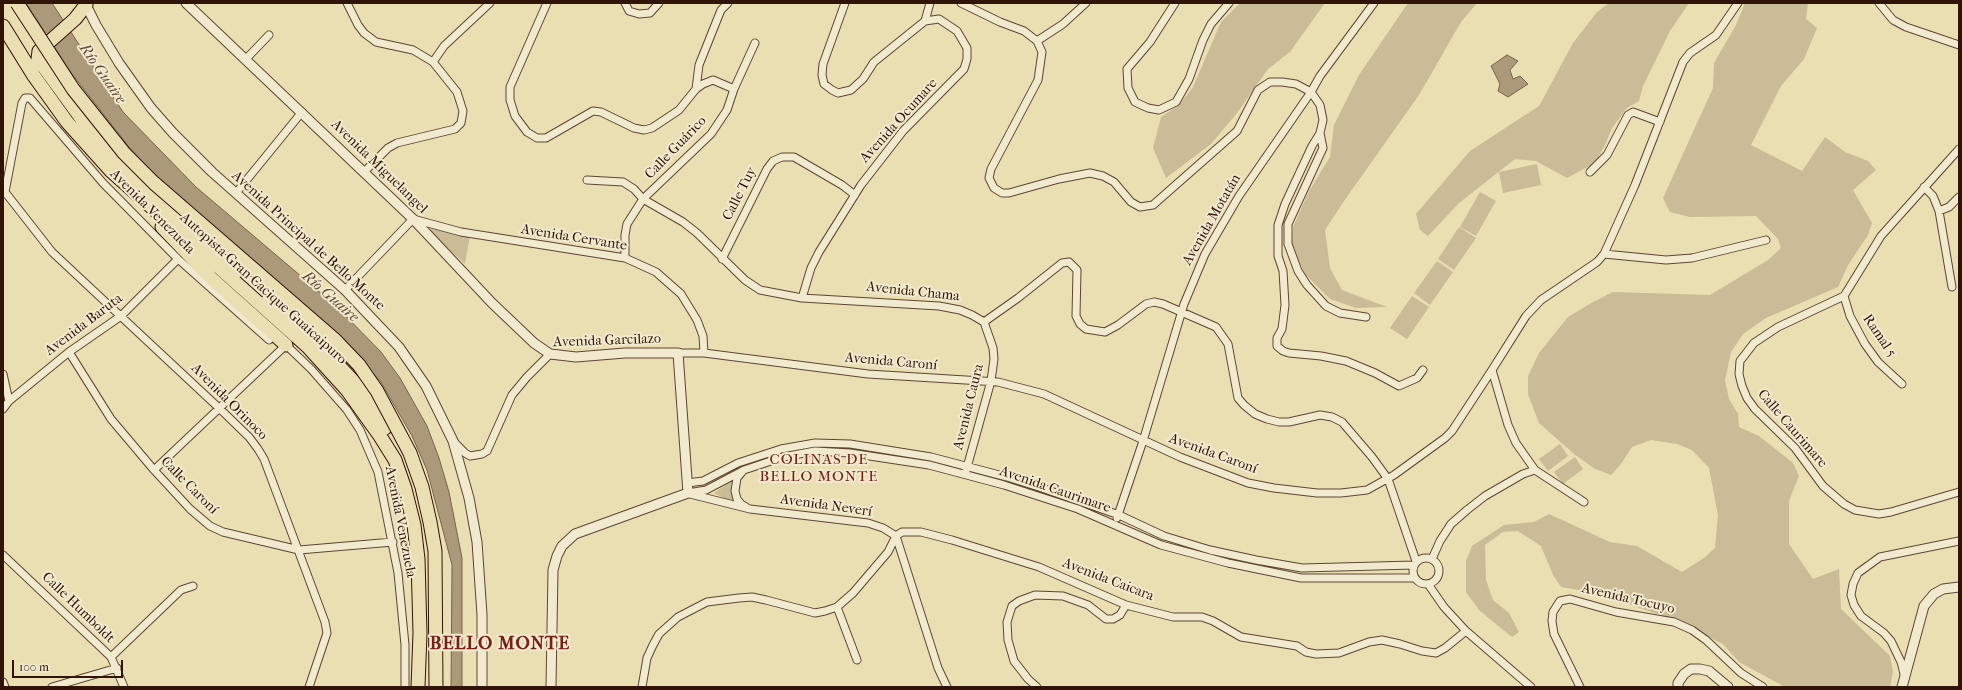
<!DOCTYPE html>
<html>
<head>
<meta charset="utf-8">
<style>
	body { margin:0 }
	#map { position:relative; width:1962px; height:690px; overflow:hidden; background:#eadeb3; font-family:"IM FELL French Canon",serif }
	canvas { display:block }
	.frame { position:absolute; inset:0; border:4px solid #301407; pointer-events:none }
	.scale { position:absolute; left:12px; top:660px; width:111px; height:18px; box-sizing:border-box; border:2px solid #301407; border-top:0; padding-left:5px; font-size:12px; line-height:14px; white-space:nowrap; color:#301407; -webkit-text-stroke:3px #f1eace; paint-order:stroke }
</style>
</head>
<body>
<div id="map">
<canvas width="1962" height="690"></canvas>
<div class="frame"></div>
<div class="scale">100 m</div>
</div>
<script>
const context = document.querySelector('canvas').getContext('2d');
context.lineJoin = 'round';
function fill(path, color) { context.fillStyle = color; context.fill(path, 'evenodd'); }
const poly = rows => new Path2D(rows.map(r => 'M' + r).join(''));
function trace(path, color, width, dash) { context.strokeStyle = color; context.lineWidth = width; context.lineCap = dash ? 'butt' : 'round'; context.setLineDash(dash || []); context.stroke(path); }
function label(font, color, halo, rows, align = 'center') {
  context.font = font + ' "IM FELL French Canon",serif'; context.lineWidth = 4; context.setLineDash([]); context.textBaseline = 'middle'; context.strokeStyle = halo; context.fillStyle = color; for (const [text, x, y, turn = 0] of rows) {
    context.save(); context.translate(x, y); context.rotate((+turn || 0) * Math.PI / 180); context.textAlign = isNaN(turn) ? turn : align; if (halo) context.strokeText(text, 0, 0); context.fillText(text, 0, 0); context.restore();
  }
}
const green = poly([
	[1240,3,1325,3,1290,52,1268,69,1237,113,1211,144,1166,178,1153,148,1161,117,1179,105,1193,87,1221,22],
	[1408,3,1477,3,1461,22,1419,95,1344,201,1325,230,1330,268,1342,290,1387,307,1356,308,1330,299,1305,274,1292,246,1293,227,1309,191,1330,157,1334,125,1359,75],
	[1609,3,1689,3,1670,31,1643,86,1639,101,1627,108,1612,128,1605,145,1595,163,1567,178,1536,161,1515,159,1459,203,1428,236,1420,230,1416,214,1470,151,1539,106,1573,43,1597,12],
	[1745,3,1808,3,1806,19,1817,28,1804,59,1781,86,1751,145,1802,171,1825,137,1845,152,1868,161,1876,170,1853,190,1872,223,1868,235,1848,265,1838,287,1766,318,1743,334,1731,352,1725,380,1729,399,1738,414,1739,427,1759,436,1793,463,1799,476,1789,501,1789,544,1813,579,1839,569,1841,609,1890,656,1893,672,1890,687,1785,687,1739,662,1723,644,1660,615,1600,594,1561,587,1553,575,1541,546,1518,531,1503,532,1485,545,1486,580,1493,600,1509,613,1519,632,1512,637,1480,611,1466,592,1466,561,1472,546,1504,525,1534,522,1549,514,1610,542,1637,546,1682,572,1704,558,1715,548,1718,515,1709,468,1692,450,1677,444,1651,440,1632,447,1621,464,1611,475,1595,469,1574,454,1539,423,1528,394,1528,376,1539,353,1568,317,1593,302,1613,292,1710,295,1768,260,1781,248,1778,239,1756,216,1690,217,1670,212,1663,198,1713,88,1714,63,1736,25],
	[1537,164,1541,185,1503,193,1499,172],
	[1480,192,1496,201,1476,236,1460,227],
	[1459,227,1476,238,1454,270,1438,259],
	[426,228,470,236,465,264],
	[1437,261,1453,272,1430,305,1414,293],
	[1412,296,1429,307,1407,339,1390,328],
	[1560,444,1568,456,1548,471,1539,459],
	[1575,457,1583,469,1563,484,1554,472],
	[734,479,731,487,735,504,714,493]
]);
const water = poly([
	[26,3,52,3,123,112,196,187,335,305,381,352,400,378,427,426,439,458,449,492,462,558,462,687,451,687,452,565,427,470,412,436,381,382,325,322,197,213,147,167,129,147,72,74,26,3],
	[1507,55,1518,61,1510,70,1513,79,1520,76,1528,84,1508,97,1498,91,1500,84,1491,66,1507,55]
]);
const minor = poly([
	[347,3,358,25,364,33,376,42,413,50,433,62,457,92,463,111,461,123,455,129,397,143,388,148,364,172],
	[547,3,510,87,510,100,515,116,527,132,537,138,546,138,593,111,601,112,634,128,644,130,652,128,679,110,696,89,703,84,713,80,734,89,727,110,711,134,643,199,634,189,623,182,587,180],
	[625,3,629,11,639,14,650,13,659,3],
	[961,3,1000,22,1024,31,1037,41,1042,52,1038,80,991,169,989,178,994,188,1002,193,1009,193,1059,179,1090,173,1103,176,1114,182,1131,202,1140,207,1153,205,1237,131,1258,90,1270,82,1282,82,1296,84,1311,92,1320,105,1323,120,1320,133,1312,146,1285,204,1278,225,1278,256,1283,271,1285,305,1282,329,1277,338,1277,346,1283,351,1289,353,1321,356,1346,361,1375,373,1399,386,1417,378,1423,370],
	[1175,3,1150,42,1127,69,1128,88,1135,102,1148,108,1159,110,1176,102,1189,79,1203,40,1211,24,1229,3],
	[1879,3,1893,20,1906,27,1959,45],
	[925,21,930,3],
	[1037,41,1063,24,1086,3],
	[245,60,269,35],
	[433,62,444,46,490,3],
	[696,89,699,65,721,10,728,3],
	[734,89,755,43],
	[1320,133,1323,148,1288,224,1288,244,1298,271,1307,285,1326,306,1340,313,1366,317],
	[1959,149,1881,236,1844,296,1778,327,1754,343,1740,361,1739,374,1742,386,1747,398,1755,409,1795,448,1823,486,1844,504,1855,510,1879,514,1891,512,1959,492],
	[1590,172,1607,155,1628,115,1633,112,1660,122],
	[1924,187,1933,196,1939,211,1952,287],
	[5,192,52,252,219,408,249,437,258,449,264,459,325,622,327,633,309,687],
	[236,193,302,112],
	[3,194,5,192,22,103,25,98,30,98,103,183,178,259,269,340],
	[1939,211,1949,207,1959,197],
	[1604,254,1666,260,1692,258,1766,240],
	[625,258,625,235,627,224,643,199,683,222,697,233,745,280,760,290,802,298,939,306,960,310,972,315,984,322,1018,298,1062,263,1069,262,1077,270,1076,316,1080,324,1086,329,1105,332,1118,325,1146,304,1154,302,1163,304,1216,327,1228,344,1238,398,1244,405,1255,414,1267,419,1279,422,1289,422,1320,415,1332,417,1342,422,1372,457,1388,479,1416,561],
	[722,259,767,169,773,161,782,157,794,157,842,185,855,195],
	[345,290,413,219,461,232,625,258,634,262,656,272,681,294,697,320,703,336,704,353],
	[1844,296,1850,316,1865,344,1878,362,1902,384],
	[802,298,811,268,819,252,861,185,903,131,964,69,967,59,967,48,957,31,939,19,925,21,874,62,863,79,851,90,838,93,832,90,824,84,822,75,823,64,845,3],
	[69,352,111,419,154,470,190,509,210,526,223,532,299,550,393,542],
	[678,353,704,353,868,374,998,382,1044,394,1180,457,1248,483,1274,488,1317,493,1341,493,1367,490,1394,475,1445,438,1452,431,1492,370,1526,316,1541,300,1597,262,1604,254,1635,185,1683,62,1690,53,1716,35,1738,3],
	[3,374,9,401],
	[3,409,9,401,69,352,121,316,178,259],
	[453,441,465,453,470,456,482,454,487,451,512,395,527,377,550,354],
	[154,470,286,345,311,369,347,410,360,430,378,472,398,573,405,645,405,687],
	[1535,470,1584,502],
	[966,471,991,381,994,359,993,348,984,322],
	[742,472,737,478,735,491,737,499,741,504,746,507],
	[687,483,703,481,738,463,781,449,815,443,850,444,931,457,1007,477,1042,488,1119,515,1164,536,1210,550,1256,560,1302,568,1414,565],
	[688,493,706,490,744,470,783,457,815,451,850,453,929,465,1004,485,1078,509,1161,545,1228,563,1301,578,1415,578],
	[690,494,750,509,868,523,883,528,896,536,938,668,947,687],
	[1117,518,1143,441,1184,304,1205,254,1239,196,1311,92,1320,76,1374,3],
	[3,555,111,657,124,687],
	'1413 571a13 13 0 1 1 26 0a13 13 0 1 1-26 0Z',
	[1432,559,1440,541,1451,524,1467,510,1485,496,1523,474,1535,470,1516,443,1508,425,1492,370],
	[1428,584,1444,607,1466,631,1531,687],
	[837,607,857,660],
	[111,657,181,590,193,586],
	[1905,678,1901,662,1891,641,1884,633,1861,616,1854,605,1851,595,1853,584,1858,573,1880,557,1959,541],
	[3,682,5,687],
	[52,687,117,668],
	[642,687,647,658,653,645,659,634,678,617,707,602,739,598,752,597,766,600,815,613,825,611,837,607,853,593,888,552,896,536,902,532,921,532,952,540,1039,567,1126,605,1173,617,1202,617,1213,621,1241,637,1297,646,1306,652,1316,654,1339,653,1369,642,1382,640,1400,644,1422,651,1436,653,1445,648,1466,631],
	[1037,687,1028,679,1014,661,1008,640,1007,622,1012,606,1019,601,1035,595,1063,596,1088,605,1106,619,1113,619,1120,615,1126,605],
	[1580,687,1554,634,1552,621,1553,612,1560,601,1570,599,1616,612,1674,622,1692,630,1706,640,1741,673,1763,687]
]);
const tertiary = poly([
	[85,3,96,25,119,63,151,108,173,133,212,172,345,290,399,347,426,386,453,441,469,498,477,542,482,615,482,687],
	[186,3,413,219,492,303,534,343,550,354,576,357,625,353,678,353,688,493,575,534,562,546,557,556,553,570,551,687],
	[1678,687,1678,683,1684,674,1691,669,1700,669,1709,671,1728,687],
	[1902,687,1924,606,1934,594,1943,589,1959,587]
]);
const motorway = poly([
	[86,5,75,19,39,51,38,59,105,151,163,207,236,272],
	[3,26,34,76,67,122,111,171,308,347,347,390,380,436,395,460,405,489,414,525,418,559,420,633,418,687],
	[162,227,211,278,286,345],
	[268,300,324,350,354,382,370,402,385,428]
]);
const motorwayBridge = poly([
	[17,3,73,89,124,153,154,183,335,340,359,365,377,391,410,453,422,487,430,522,435,551,436,687]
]);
const streetNames = [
	["Avenida Ocumare",899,121,-48],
	["Calle Guárico",676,148,-46],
	["Avenida Miguelangel",379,167,44],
	["Calle Tuy",740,194,-63],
	["Avenida Venezuela",152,212,45],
	["Avenida Motatán",1212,220,-60],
	["Avenida Cervante",574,238,9],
	["Avenida Principal de Bello Monte",308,241,42],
	["Autopista Gran Cacique Guaicaipuro",263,289,42],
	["Avenida Chama",913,292,6],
	["Avenida Baruta",84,325,-37],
	["Ramal 5",1879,336,56],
	["Avenida Garcilazo",607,341,-2],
	["Avenida Caroní",891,362,5],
	["Avenida Orinoco",229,402,45],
	["Avenida Caura",969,407,-76],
	["Calle Caurimare",1792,429,49],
	["Avenida Caroní",1213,454,20],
	["Calle Caroní",189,486,45],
	["Avenida Caurimare",1055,490,19],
	["Avenida Neverí",826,506,8],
	["Avenida Venezuela",400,522,79],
	["Avenida Caicara",1108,580,21],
	["Avenida Tocuyo",1628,599,13],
	["Calle Humboldt",78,608,44]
];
const waterNames = [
	["Río Guaire",102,74,55],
	["Río Guaire",330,297,41]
];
const neighbourhoodNames = [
	["COLINAS DE",819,460],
	["BELLO MONTE",819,477]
];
const districtNames = [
	["BELLO MONTE",500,645]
];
fill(green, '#cabc96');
fill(water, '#ab9979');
trace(water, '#7a644b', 1);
trace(minor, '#5e4632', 9);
trace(tertiary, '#5e4632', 11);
trace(motorway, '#301407', 15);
trace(minor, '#f1eace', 7);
trace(tertiary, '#f1eace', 9);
trace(motorway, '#eadeb3', 13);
trace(motorwayBridge, '#301407', 15, []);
trace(motorwayBridge, '#eadeb3', 13);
label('14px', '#301407', '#f1eace', streetNames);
label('italic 15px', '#614935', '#f1eace', waterNames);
context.letterSpacing = '1px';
label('15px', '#7a1f14', '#f1eace', neighbourhoodNames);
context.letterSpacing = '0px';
context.letterSpacing = '1px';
label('bold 18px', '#7a1f14', '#f1eace', districtNames);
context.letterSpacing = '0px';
</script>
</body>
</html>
